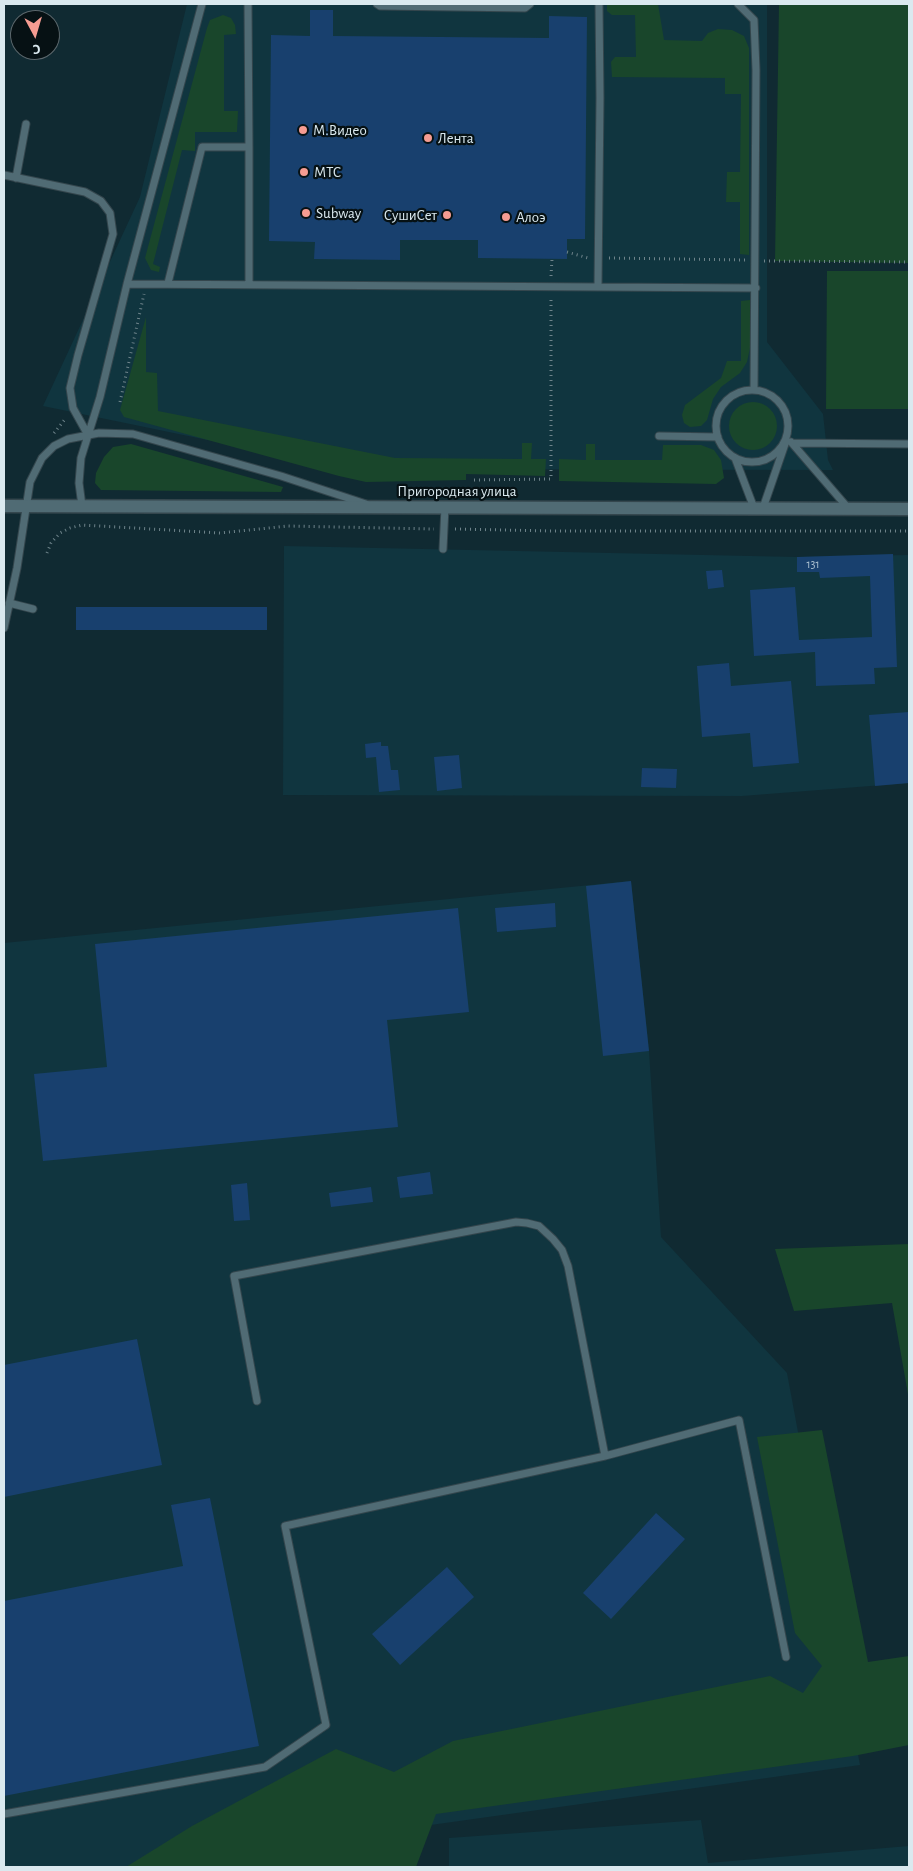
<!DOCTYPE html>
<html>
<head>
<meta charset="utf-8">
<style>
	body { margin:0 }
	#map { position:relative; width:913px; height:1871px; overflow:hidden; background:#102a32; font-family:"Alegreya Sans",sans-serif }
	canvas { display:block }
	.frame { position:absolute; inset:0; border:5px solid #dae9ef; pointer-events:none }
	.north { position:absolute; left:10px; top:10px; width:50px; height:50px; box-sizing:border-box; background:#061114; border:1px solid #5b676c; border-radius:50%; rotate:174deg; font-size:14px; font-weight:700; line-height:20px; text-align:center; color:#dae9ef }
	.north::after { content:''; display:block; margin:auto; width:18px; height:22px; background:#f59c92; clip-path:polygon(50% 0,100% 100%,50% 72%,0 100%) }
</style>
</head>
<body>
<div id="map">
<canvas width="913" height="1871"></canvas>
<div class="frame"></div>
<div class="north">С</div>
</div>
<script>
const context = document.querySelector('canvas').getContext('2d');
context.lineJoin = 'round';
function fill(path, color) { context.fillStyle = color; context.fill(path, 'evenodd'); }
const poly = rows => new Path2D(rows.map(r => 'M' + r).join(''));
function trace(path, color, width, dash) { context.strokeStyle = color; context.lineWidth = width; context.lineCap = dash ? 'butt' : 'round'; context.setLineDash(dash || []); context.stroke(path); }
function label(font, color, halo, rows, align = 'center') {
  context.font = font + ' "Alegreya Sans",sans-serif'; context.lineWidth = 4.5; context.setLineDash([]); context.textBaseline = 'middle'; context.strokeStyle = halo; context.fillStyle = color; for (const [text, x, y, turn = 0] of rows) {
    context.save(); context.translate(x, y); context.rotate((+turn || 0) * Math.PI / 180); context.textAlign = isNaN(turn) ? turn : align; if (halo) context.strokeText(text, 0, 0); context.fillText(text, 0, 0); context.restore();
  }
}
const built = poly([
	[187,4,767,4,767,342,823,414,828,460,833,470,348,469,43,406,140,197],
	[284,546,797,557,909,555,909,783,742,796,283,795],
	[631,881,649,1051,661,1237,787,1373,860,1765,259,1849,169,1867,4,1867,4,943],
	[701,1820,708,1863,909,1846,909,1867,449,1867,449,1838]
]);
const green = poly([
	[607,4,658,4,664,40,702,41,708,33,718,29,732,30,744,36,749,48,749,255,740,254,740,202,726,202,727,172,740,172,741,94,725,94,725,78,612,77,611,62,615,57,636,57,635,15,612,15,607,11],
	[779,4,909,4,909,263,775,261],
	[223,15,231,18,235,25,236,34,224,35,224,111,238,111,237,132,195,132,195,151,182,150,153,264,160,267,159,272,151,270,145,258,207,28,210,20],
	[827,271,909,271,909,409,826,409],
	[750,300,750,348,747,362,740,373,721,387,713,399,707,420,701,426,690,427,684,423,682,415,685,405,721,378,727,361,741,361,741,301],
	[146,317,146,372,157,373,158,411,395,458,522,459,522,443,532,443,531,459,546,459,545,476,466,474,466,480,366,482,339,476,124,417,120,410],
	'729 426a24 24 0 1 1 48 0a24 24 0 1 1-48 0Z',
	[131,444,283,487,281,492,101,490,95,483,96,473,104,457,113,447],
	[586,444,595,444,595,460,662,460,663,445,701,445,714,450,721,460,724,478,716,484,559,481,559,459,586,460],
	[909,1244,909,1400,892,1303,794,1311,775,1249],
	[822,1430,868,1662,909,1656,909,1745,853,1756,436,1814,416,1867,126,1867,192,1826,336,1749,394,1772,453,1741,770,1676,803,1693,822,1666,795,1633,757,1437]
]);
const building = poly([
	[310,10,333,10,333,36,549,38,549,16,587,17,585,239,567,239,567,259,478,258,478,240,400,240,400,260,314,259,315,242,269,241,271,35,310,36],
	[893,554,897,667,874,668,875,684,816,686,815,652,754,656,750,590,795,587,799,640,872,637,870,576,820,578,819,572,797,572,797,557],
	[722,570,724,587,708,589,706,571],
	[76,607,267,607,267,630,76,630],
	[729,663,731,686,791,681,799,763,753,767,750,733,702,737,697,666],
	[909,712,909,783,875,786,869,715],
	[381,742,381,746,388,746,391,770,398,770,400,790,379,792,376,757,366,758,365,744],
	[459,755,462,788,437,791,434,757],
	[642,768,677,769,676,788,641,787],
	[631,881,649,1051,603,1056,586,886],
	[555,903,556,927,497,932,495,908],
	[458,908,469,1012,387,1020,398,1127,43,1161,34,1074,107,1067,95,944],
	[430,1172,433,1194,400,1198,397,1177],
	[247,1183,250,1220,234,1221,231,1185],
	[371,1187,373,1202,331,1207,329,1193],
	[137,1339,162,1465,4,1497,4,1365],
	[210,1498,259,1746,4,1796,4,1601,183,1566,171,1505],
	[656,1513,685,1539,611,1619,583,1593],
	[447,1567,474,1597,400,1665,372,1634]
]);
const path = poly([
	[567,252,588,258],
	[609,258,745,260],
	[764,261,909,262],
	[551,276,552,259],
	[120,402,144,294],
	[54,433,66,418],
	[474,480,551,479,551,297],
	[455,529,551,531,909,531],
	[47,553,51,543,60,533,70,528,82,525,220,533,288,526,434,529]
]);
const service = poly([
	[248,4,249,147],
	[377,4,380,6,525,8,530,4],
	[738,4,754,20,756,70,754,389],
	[4,175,85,192,101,201,110,213,113,234,78,355,70,388,73,408,88,435],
	[16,178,26,124],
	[168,283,202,147,249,147,249,284],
	[127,284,756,288],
	[598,286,600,98,599,4],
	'716 426a36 36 0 1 1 72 0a36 36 0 1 1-72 0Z',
	[659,436,718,437],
	[791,442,848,508],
	[792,443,909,444],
	[735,458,754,508],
	[82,506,79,483,81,458,100,397,127,284,202,4],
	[763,508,785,444],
	[443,549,445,507],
	[9,603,33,609],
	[4,628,17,568,30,482,42,458,54,446,68,439,99,433,133,434,281,476,366,504],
	[257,1401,234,1276,516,1222,527,1223,539,1226,553,1239,562,1250,568,1266,605,1456],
	[4,1814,265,1767,326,1725,285,1526,605,1456,739,1420,786,1657]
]);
const tertiary = poly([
	[4,506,909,509]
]);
const markers = [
	[303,130,5,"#f59c92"],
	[428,138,5,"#f59c92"],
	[304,172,5,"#f59c92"],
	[306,213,5,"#f59c92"],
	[447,215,5,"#f59c92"],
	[506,217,5,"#f59c92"]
];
const numberNames = [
	["131",813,564]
];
const poiNames = [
	["М.Видео",313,130],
	["Лента",438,138],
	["МТС",314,172],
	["Subway",316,213],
	["СушиСет",437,215,"right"],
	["Алоэ",516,217]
];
const streetNames = [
	["Пригородная улица",457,491]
];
fill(built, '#10353f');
fill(green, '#19462b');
fill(building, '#18406e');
trace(service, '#34464d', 9);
trace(tertiary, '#34464d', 15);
trace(path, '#6f848b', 3, [1, 4]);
trace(service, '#506b74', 7);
trace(tertiary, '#506b74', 12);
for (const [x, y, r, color] of markers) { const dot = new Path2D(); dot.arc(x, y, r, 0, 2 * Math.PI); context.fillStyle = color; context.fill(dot); trace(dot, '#061114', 2); }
label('12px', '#aabfcf', null, numberNames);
label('15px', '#dae9ef', '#061114', poiNames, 'left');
label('15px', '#dae9ef', '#061114', streetNames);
</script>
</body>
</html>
